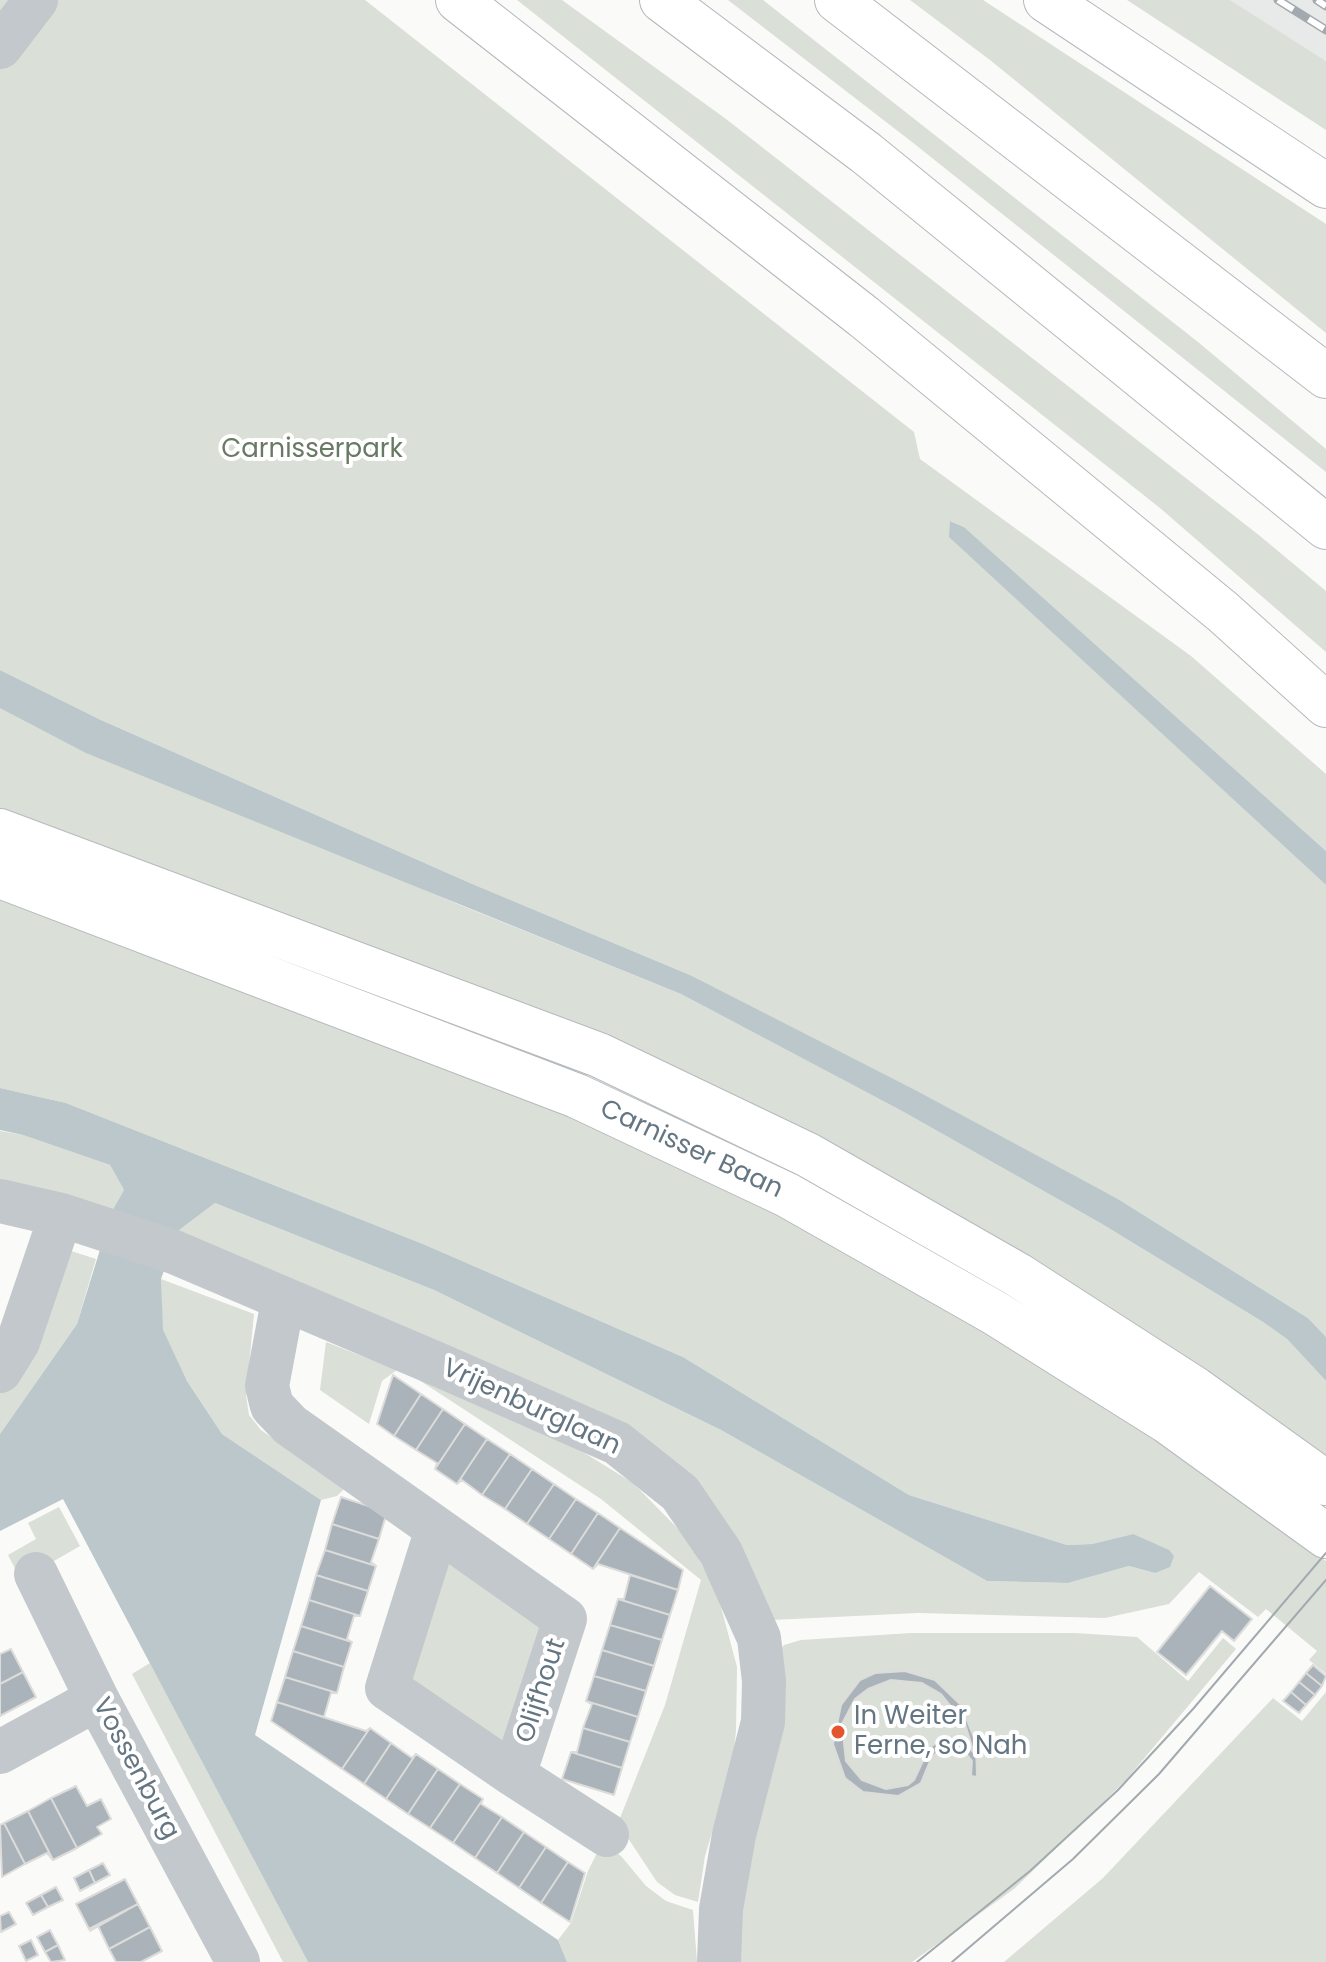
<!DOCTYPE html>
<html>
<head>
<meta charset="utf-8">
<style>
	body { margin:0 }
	canvas { display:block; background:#fafaf8 }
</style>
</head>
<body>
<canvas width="1326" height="1962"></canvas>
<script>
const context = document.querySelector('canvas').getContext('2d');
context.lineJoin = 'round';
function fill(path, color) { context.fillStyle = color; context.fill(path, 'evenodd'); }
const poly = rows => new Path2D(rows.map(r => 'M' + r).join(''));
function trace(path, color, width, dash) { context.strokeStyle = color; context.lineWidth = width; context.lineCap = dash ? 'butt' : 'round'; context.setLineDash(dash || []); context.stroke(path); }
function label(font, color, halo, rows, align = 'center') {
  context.font = font + ' Poppins,sans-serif'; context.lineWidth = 8; context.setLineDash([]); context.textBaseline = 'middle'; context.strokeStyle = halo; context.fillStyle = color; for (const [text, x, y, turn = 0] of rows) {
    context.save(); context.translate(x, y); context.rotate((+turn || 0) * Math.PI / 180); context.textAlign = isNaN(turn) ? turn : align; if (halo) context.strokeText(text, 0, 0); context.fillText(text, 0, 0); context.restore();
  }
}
const built = poly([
	[1230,0,1326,0,1326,61,1264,22]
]);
const green = poly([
	[0,0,365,0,914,432,920,459,1191,656,1326,774,1326,851,964,527,951,521,950,537,1326,885,1326,1337,1308,1318,1118,1199,690,975,470,883,101,720,0,670],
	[517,0,562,0,726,119,1260,536,1326,591,1326,652,1160,508],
	[728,0,763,0,1198,342,1326,449,1326,472,912,142],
	[910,0,983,0,1326,224,1326,333,990,60],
	[1127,0,1230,0,1326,61,1326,130],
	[0,707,460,905,681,994,902,1111,1102,1224,1263,1322,1287,1339,1326,1381,1326,1478,885,1196,0,823],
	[0,893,438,1056,769,1208,1014,1347,1154,1436,1326,1561,1326,1674,1309,1660,1317,1651,1266,1609,1258,1617,1199,1572,1169,1604,1105,1618,918,1613,771,1620,724,1525,178,1231,215,1203,434,1290,721,1430,987,1581,1068,1583,1129,1566,1155,1573,1133,1534,1092,1544,1067,1545,909,1495,683,1357,423,1244,66,1103,0,1088],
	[0,1131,23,1135,110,1165,124,1190,112,1211,0,1192],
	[65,1249,96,1259,77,1324,0,1434,0,1389],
	[161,1279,254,1314,246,1396,249,1415,261,1430,344,1489,337,1496,321,1500,222,1434,187,1381,162,1330],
	[326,1342,397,1370,382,1381,369,1424,320,1390],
	[416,1378,570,1444,633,1483,687,1538,717,1592,737,1667,736,1731,732,1766,705,1856,698,1902,675,1895,657,1882,618,1823,665,1705,701,1580,601,1499],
	[59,1507,80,1546,21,1580,8,1555,36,1539,28,1523],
	[446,1556,548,1618,507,1738,497,1742,409,1681],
	[911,1633,1075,1633,1137,1637,1188,1681,1223,1638,1236,1649,1126,1780,1014,1889,912,1962,733,1962,774,1656,784,1645,801,1640],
	[905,1671,935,1680,961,1705,976,1743,977,1777,971,1776,972,1761,960,1746,941,1748,931,1759,921,1783,898,1796,863,1792,845,1778,833,1744,841,1705,860,1680,875,1673],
	[150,1663,308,1962,283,1962,132,1674],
	[891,1680,922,1683,941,1694,965,1724,974,1753,962,1739,954,1736,941,1739,929,1748,914,1780,908,1785,886,1789,862,1780,846,1761,842,1724,855,1699,868,1689],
	[1326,1692,1326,1962,1004,1962,1103,1878,1273,1698,1302,1721],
	[602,1843,621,1856,646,1886,666,1901,693,1910,697,1962,567,1962,558,1940,571,1923,588,1871]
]);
const water = poly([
	[950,521,964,527,1326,851,1326,885,949,537],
	[0,670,101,720,470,883,690,975,915,1090,1118,1199,1308,1318,1326,1337,1326,1381,1287,1339,1263,1322,1102,1224,902,1111,681,994,86,753,0,708],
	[0,1088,66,1103,423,1244,683,1357,909,1495,1067,1545,1092,1544,1133,1534,1169,1550,1174,1556,1170,1567,1155,1573,1129,1566,1068,1583,987,1581,721,1430,434,1290,215,1203,178,1231,161,1279,163,1330,187,1381,222,1434,321,1500,255,1735,558,1940,567,1962,308,1962,63,1499,0,1531,0,1434,77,1324,112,1211,124,1190,110,1165,23,1135,0,1130]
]);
const building = poly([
	[393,1375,421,1394,394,1436,377,1424,393,1375],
	[421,1394,443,1409,416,1450,394,1436,421,1394],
	[443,1409,465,1424,435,1469,437,1463,416,1450,443,1409],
	[465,1424,487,1439,457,1484,435,1469,465,1424],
	[487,1439,510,1454,482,1495,462,1480,457,1484,487,1439],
	[510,1454,532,1469,505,1509,482,1495,510,1454],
	[532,1469,554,1484,527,1524,505,1509,532,1469],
	[554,1484,576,1499,549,1539,527,1524,554,1484],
	[341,1497,387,1512,379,1539,332,1524,341,1497],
	[576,1499,598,1513,571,1554,549,1539,576,1499],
	[598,1513,620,1528,593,1569,571,1554,598,1513],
	[332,1524,379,1539,371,1562,376,1566,325,1550,332,1524],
	[620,1528,683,1570,678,1590,598,1564,593,1569,620,1528],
	[325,1550,376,1566,368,1591,316,1575,325,1550],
	[316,1575,368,1591,360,1616,309,1600,316,1575],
	[630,1575,678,1590,670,1615,618,1599,624,1599,630,1575],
	[1210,1586,1252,1619,1234,1641,1222,1631,1186,1675,1157,1652,1210,1586],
	[618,1599,670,1615,662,1640,610,1625,618,1599],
	[309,1600,360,1616,354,1616,347,1639,352,1642,301,1626,309,1600],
	[610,1625,662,1640,654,1666,602,1650,610,1625],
	[301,1626,352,1642,344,1667,293,1651,301,1626],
	[11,1649,23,1672,0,1684,0,1654,11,1649],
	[602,1650,654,1666,646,1691,594,1676,602,1650],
	[293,1651,344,1667,337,1693,285,1677,293,1651],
	[1313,1665,1326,1676,1322,1686,1306,1673,1313,1665],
	[905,1671,935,1680,961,1705,976,1743,977,1777,971,1776,972,1761,960,1746,941,1748,931,1759,921,1783,898,1796,863,1792,845,1778,833,1744,841,1705,860,1680,875,1673,905,1671],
	[891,1680,922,1683,941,1694,965,1724,974,1753,962,1739,954,1736,941,1739,929,1748,914,1780,908,1785,886,1789,862,1780,846,1761,842,1724,855,1699,868,1689,891,1680],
	[23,1672,36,1697,0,1716,0,1684,23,1672],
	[1306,1673,1322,1686,1315,1695,1299,1682,1306,1673],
	[594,1676,646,1691,638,1717,586,1701,594,1676],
	[285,1677,337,1693,331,1693,324,1717,277,1702,285,1677],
	[1299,1682,1315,1695,1306,1705,1291,1692,1299,1682],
	[1291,1692,1306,1705,1299,1713,1283,1701,1291,1692],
	[586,1701,638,1717,630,1742,583,1728,592,1704,586,1701],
	[277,1702,366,1731,370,1728,342,1769,271,1721,277,1702],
	[370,1728,391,1743,364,1784,342,1769,370,1728],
	[583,1728,630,1742,622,1768,571,1752,577,1752,583,1728],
	[391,1743,412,1758,416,1754,386,1799,364,1784,391,1743],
	[571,1752,622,1768,614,1795,562,1779,571,1752],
	[416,1754,438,1769,408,1814,386,1799,416,1754],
	[438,1769,460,1784,430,1828,408,1814,438,1769],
	[460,1784,483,1799,453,1843,430,1828,460,1784],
	[76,1786,87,1806,101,1799,111,1819,97,1827,102,1834,77,1848,51,1798,76,1786],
	[51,1798,77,1848,53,1860,28,1811,51,1798],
	[483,1799,481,1804,502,1817,475,1858,453,1843,483,1799],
	[28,1811,53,1860,47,1853,25,1864,4,1823,28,1811],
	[502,1817,524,1832,497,1873,475,1858,502,1817],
	[4,1823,25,1864,2,1877,0,1825,4,1823],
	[524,1832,546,1847,519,1888,497,1873,524,1832],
	[546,1847,568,1862,541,1903,519,1888,546,1847],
	[568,1862,585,1873,570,1922,541,1903,568,1862],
	[103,1863,110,1875,95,1883,89,1870,103,1863],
	[89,1870,95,1883,80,1891,74,1878,89,1870],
	[125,1879,138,1904,89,1929,76,1904,125,1879],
	[56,1887,63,1900,48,1907,41,1895,56,1887],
	[41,1895,48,1907,33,1915,26,1903,41,1895],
	[138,1904,150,1927,109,1949,98,1926,90,1931,138,1904],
	[9,1912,16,1924,1,1932,0,1916,9,1912],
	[150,1927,162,1951,141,1962,116,1962,109,1949,150,1927],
	[50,1930,58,1945,45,1952,37,1937,50,1930],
	[31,1940,38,1955,26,1961,19,1946,31,1940],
	[58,1945,65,1960,51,1962,45,1952,58,1945]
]);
const minor = poly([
	[0,47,36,0],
	[0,1201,61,1215,174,1252,444,1367,617,1443,680,1493,721,1553,759,1638,764,1681,763,1722,734,1835,721,1909,719,1962],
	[283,1301,267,1386,272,1406,290,1425,565,1619,514,1775,387,1688,437,1529],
	[0,1371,18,1342,61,1215],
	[36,1574,97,1699,238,1962],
	[0,1752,97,1699],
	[514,1775,607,1835]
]);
const major = poly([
	[0,831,599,1055,808,1155,1018,1275,1195,1389,1326,1483],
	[0,876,577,1096,787,1195,995,1313,1167,1421,1326,1536]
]);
const highway = poly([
	[458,0,864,317,1223,612,1326,705],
	[662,0,866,153,1326,527],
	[837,0,1326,376],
	[1046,0,1326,186]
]);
const tram = poly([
	[917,1962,1030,1871,1118,1790,1193,1709,1326,1553],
	[952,1962,1073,1859,1159,1774,1326,1580]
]);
const rail = poly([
	[1278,0,1326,30],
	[1317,0,1326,6]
]);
const markers = [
	[838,1732,8,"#e4572e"]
];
const parkNames = [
	["Carnisserpark",312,450]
];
const streetNames = [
	["Carnisser Baan",691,1150,25],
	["Vrijenburglaan",531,1408,25],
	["Olijfhout",542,1691,-72],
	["Vossenburg",135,1769,62]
];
const poiNames = [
	["In Weiter",854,1717],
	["Ferne, so Nah",854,1747]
];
fill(built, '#e8e9e9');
fill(green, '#dadfd7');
fill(water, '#bbc7cb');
fill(building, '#aab3b9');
trace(building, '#dcdcda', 2);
trace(major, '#b5babe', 46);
trace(highway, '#b4b9bd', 46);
trace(minor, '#c3c8cc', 44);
trace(major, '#fff', 44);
trace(highway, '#fff', 44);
trace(tram, '#a2aab0', 2);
trace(rail, '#a2aab0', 9);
trace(rail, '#fff', 6, [18]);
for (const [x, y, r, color] of markers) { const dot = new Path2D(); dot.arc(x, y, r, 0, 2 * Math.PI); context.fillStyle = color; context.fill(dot); trace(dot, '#fff', 3); }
label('26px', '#687a64', '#fff', parkNames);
label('26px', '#657683', '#fff', streetNames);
label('26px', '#657683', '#fff', poiNames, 'left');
</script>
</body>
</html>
